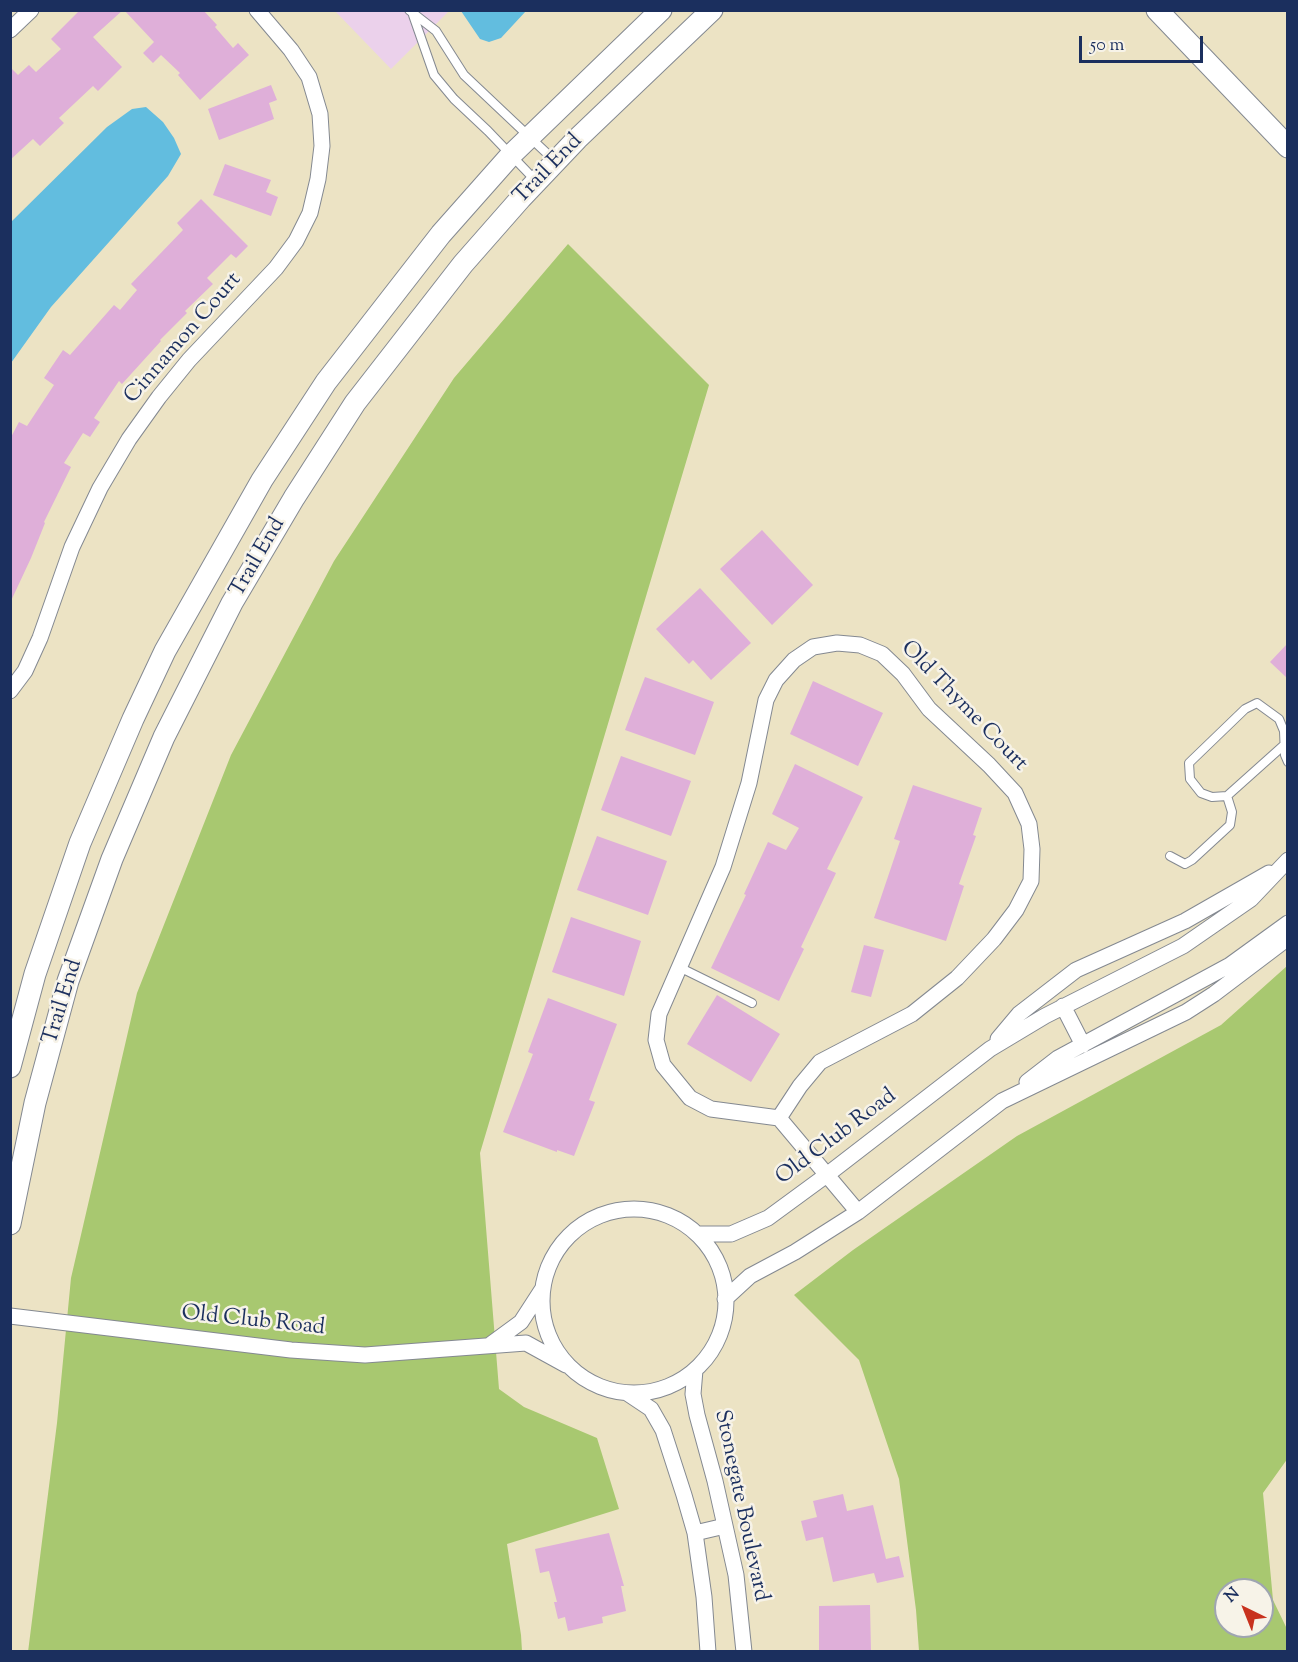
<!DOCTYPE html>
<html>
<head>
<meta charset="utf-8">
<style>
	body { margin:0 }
	#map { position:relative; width:1298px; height:1662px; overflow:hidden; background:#ece3c4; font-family:"Sorts Mill Goudy",serif }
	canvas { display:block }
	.frame { position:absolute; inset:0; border:12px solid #1b2f5e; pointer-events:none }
	.north { position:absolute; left:1214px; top:1578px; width:60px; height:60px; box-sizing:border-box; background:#f7f3e8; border:2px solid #9fa5b1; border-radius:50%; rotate:317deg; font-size:16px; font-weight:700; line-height:24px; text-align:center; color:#1b2f5e }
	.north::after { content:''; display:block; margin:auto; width:21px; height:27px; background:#c8321e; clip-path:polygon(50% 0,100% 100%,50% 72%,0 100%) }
	.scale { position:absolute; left:1079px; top:36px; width:124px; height:27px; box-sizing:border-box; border:3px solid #1b2f5e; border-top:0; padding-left:8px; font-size:18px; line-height:21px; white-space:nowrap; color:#1b2f5e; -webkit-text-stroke:4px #f7f3e8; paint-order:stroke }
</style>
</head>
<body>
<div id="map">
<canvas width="1298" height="1662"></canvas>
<div class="frame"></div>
<div class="north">N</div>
<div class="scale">50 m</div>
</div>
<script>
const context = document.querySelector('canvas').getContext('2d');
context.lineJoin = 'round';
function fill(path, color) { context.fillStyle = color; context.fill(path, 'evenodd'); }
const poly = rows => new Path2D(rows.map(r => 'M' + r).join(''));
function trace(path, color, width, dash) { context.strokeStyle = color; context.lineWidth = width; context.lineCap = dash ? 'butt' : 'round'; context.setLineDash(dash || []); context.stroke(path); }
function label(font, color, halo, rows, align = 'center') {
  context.font = font + ' "Sorts Mill Goudy",serif'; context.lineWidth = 5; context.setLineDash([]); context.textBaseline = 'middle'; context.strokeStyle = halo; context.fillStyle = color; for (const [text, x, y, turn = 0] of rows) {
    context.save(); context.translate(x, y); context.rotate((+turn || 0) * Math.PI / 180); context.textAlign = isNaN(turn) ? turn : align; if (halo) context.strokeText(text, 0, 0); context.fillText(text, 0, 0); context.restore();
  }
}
const built = poly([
	[335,11,449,11,391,69]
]);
const green = poly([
	[568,244,709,385,480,1153,499,1389,524,1407,597,1438,619,1509,507,1544,521,1635,522,1651,28,1652,57,1423,71,1278,137,993,231,755,334,561,454,378],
	[1287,966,1288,1458,1263,1493,1273,1600,1287,1629,1287,1651,919,1651,916,1610,899,1479,859,1360,794,1295,853,1250,1017,1136,1221,1025],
	[1226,1590,1262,1590,1262,1626,1226,1626]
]);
const water = poly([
	[461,11,526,11,501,38,489,42,480,39],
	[146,107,163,122,174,138,181,154,168,176,51,307,11,363,11,222,107,127,132,109]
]);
const building = poly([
	[80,10,123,10,93,37,122,67,98,91,93,86,59,118,64,123,40,146,33,139,10,160,10,67,18,75,29,65,36,72,61,49,51,39],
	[124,10,203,10,217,25,215,27,233,48,238,43,249,55,200,100,178,75,180,73,161,55,153,63,143,53,154,42],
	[271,85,277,100,269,103,274,119,219,140,208,109],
	[225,164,271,180,266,192,278,197,271,216,213,195],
	[201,199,248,246,236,258,231,254,207,278,213,284,185,311,187,313,160,340,161,341,122,384,119,381,94,418,100,422,90,437,83,433,64,463,71,467,44,522,45,523,31,558,10,603,10,439,19,422,27,426,54,385,44,378,63,350,70,355,114,305,120,310,137,290,131,284,183,230,177,223],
	[762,530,813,585,772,625,720,569],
	[700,588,751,643,711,680,693,660,689,664,656,629],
	[1287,644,1287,678,1270,662],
	[645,677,714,702,695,755,625,730],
	[813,681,883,713,858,766,790,734],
	[621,756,691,781,671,836,601,810],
	[795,764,863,797,827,869,836,873,801,947,804,949,779,1001,711,968,746,895,744,894,768,842,786,850,799,828,772,814],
	[913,785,982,808,973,835,976,836,959,884,964,886,946,941,874,918,900,841,894,839],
	[597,836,667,861,648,915,577,890],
	[571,917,641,941,624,996,552,972],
	[864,945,884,950,871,997,851,992],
	[717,995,780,1034,751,1082,687,1044],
	[548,998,617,1024,589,1100,595,1102,574,1156,557,1150,557,1152,503,1132,533,1054,528,1052],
	[843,1494,847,1511,873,1505,886,1559,899,1556,904,1577,877,1583,874,1573,833,1582,823,1537,806,1541,801,1521,817,1517,813,1501],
	[609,1533,624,1586,621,1586,626,1611,602,1617,603,1623,568,1631,565,1617,558,1619,554,1602,557,1602,549,1571,540,1573,535,1549],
	[870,1605,871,1652,819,1652,819,1606]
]);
const lane = poly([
	[409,10,436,31,464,75,555,161],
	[413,15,434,75,454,99,488,131,535,180],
	[1284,745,1227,796,1212,797,1201,793,1190,779,1189,763,1245,709,1257,703,1279,719,1284,731,1285,755,1288,762],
	[1170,856,1185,864,1192,860,1230,825,1232,812,1227,796],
	[679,967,752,1003]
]);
const street = poly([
	[10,30,31,10],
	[10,691,25,671,40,638,72,547,100,488,129,439,159,397,189,360,276,268,296,241,310,213,318,179,322,146,320,114,309,77,291,50,257,10],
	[1063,1006,1083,1045],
	[998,1039,1019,1014,1076,970,1185,921,1269,873],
	[1027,1082,1058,1058,1230,965,1288,923],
	[779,1118,711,1109,690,1098,663,1065,656,1040,659,1014,723,867,749,783,766,700,776,680,794,660,813,647,837,643,860,645,882,654,903,674,929,709,989,765,1015,793,1029,824,1032,849,1031,881,1016,910,994,939,957,978,912,1014,820,1062,800,1086,779,1118,858,1212],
	'542 1301a92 92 0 1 1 184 0a92 92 0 1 1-184 0Z',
	[698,1234,731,1234,768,1218,828,1174,990,1049,1045,1016,1183,946,1251,899,1288,860],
	[725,1299,750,1276,795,1252,858,1212,1002,1101,1186,1012,1214,994,1288,938],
	[10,1316,291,1350,365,1355,526,1343,566,1365],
	[491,1344,521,1322,543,1288],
	[695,1370,693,1394,697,1415,715,1481,736,1575,744,1652],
	[627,1393,651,1409,663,1430,684,1495,695,1533,704,1597,708,1652],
	[695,1533,725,1526]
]);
const secondary = poly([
	[1157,10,1288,147],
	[10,1067,35,974,80,843,133,719,165,651,262,480,326,382,441,234,511,155,661,10],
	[10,1224,35,1103,68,981,112,859,164,737,232,603,294,498,355,403,463,264,521,198,577,139,712,10]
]);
const streetNames = [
	["Trail End",549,170,-46],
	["Cinnamon Court",184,339,-49],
	["Trail End",259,558,-60],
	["Old Thyme Court",963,707,46],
	["Trail End",64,1002,-73],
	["Old Club Road",837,1138,-37],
	["Old Club Road",253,1322,6],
	["Stonegate Boulevard",740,1506,78]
];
fill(built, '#ebd1eb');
fill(green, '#a8c870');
fill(water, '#62bddf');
fill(building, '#dfafd9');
trace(lane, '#848991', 10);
trace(street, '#848991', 17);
trace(secondary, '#848991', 23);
trace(lane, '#fff', 8);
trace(street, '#fff', 15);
trace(secondary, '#fff', 21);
label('22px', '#1b2f5e', '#f7f3e8', streetNames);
</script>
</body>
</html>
